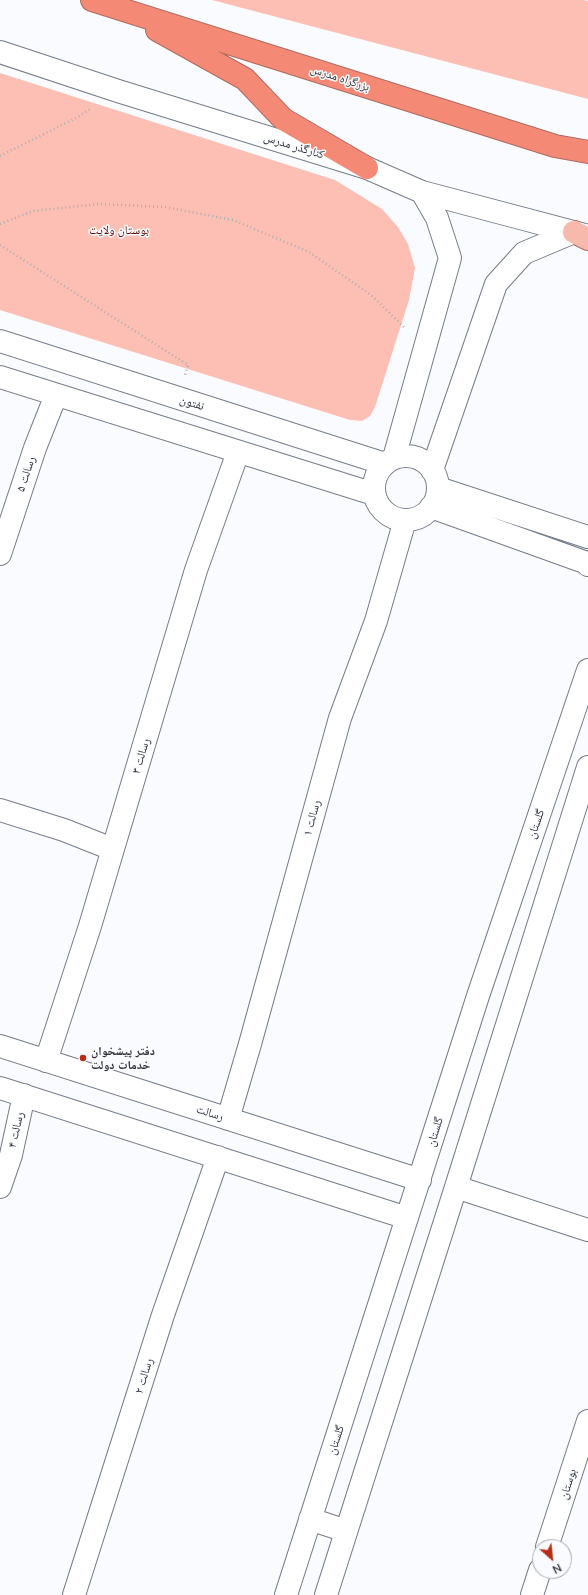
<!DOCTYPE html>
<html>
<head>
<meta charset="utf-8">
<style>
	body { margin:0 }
	#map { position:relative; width:588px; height:1595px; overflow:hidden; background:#f9fbfe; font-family:Mulish,sans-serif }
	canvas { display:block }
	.north { position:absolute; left:532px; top:1539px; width:40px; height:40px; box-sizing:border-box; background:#f9fbfe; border:1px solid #a7aaae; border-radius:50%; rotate:153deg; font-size:11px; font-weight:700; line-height:16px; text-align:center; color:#2d3036 }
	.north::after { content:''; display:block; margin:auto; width:14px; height:18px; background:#b92d17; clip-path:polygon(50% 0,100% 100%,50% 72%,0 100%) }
</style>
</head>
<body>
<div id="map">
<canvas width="588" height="1595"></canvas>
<div class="north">N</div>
</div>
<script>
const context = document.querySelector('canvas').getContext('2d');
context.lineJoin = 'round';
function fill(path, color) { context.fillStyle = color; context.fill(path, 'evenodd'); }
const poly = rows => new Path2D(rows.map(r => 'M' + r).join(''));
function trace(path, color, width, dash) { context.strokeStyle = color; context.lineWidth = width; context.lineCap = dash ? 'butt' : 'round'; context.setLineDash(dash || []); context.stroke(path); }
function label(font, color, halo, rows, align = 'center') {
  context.font = font + ' Mulish,"Noto Naskh Arabic",sans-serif'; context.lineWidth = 3; context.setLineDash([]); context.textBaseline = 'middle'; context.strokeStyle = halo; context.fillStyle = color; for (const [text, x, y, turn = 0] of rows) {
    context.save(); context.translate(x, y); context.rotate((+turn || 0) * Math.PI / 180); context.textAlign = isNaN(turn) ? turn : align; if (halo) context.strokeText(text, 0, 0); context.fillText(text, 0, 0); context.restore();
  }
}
const green = poly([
	[212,0,584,0,588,1,588,99],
	[0,73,335,180,382,209,398,227,408,244,415,268,409,300,375,407,370,416,362,421,350,420,0,310]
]);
const path = poly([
	[0,156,76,118,92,108],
	[0,224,33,211,99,204,165,207,233,220,309,252,371,295,406,329],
	[0,245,188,365,185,375]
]);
const minor = poly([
	[0,52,118,91,367,168,422,192,588,236],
	[0,341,385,464],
	[0,377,374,494],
	'374 488a32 32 0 1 1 64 0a32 32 0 1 1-64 0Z',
	[394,458,450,258,437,218,422,192],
	[432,470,496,284,524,253,574,232],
	[438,488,588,537],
	[431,507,587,563,588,565],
	[0,554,35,448,56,395],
	[0,810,64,830,112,849],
	[0,1046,420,1180],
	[46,1061,90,926,196,570,238,452],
	[0,1088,407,1218],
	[228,1119,250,1044,340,718,376,621,405,520],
	[0,1187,11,1155,24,1095],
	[456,1187,588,1230],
	[310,1519,346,1531],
	[547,1547,588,1421],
	[74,1595,163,1315,218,1157],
	[286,1595,478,996,588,670],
	[326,1595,456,1187,588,767],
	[532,1595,540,1570]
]);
const major = poly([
	[574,232,588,239]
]);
const highway = poly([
	[92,0,555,146,588,152],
	[157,30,245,79,283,119,367,168]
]);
const markers = [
	[83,1058,4,"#b92d17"]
];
const streetNames = [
	["بزرگراه مدرس",340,78,18],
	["کنارگذر مدرس",294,146,17],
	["نفتون",192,403,18],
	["رسالت ۵",26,474,-72],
	["رسالت ۳",141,756,-73],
	["رسالت ۱",312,818,-75],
	["گلستان",536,824,-71],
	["رسالت",210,1113,18],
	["رسالت ۴",16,1130,-77],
	["گلستان",435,1132,-73],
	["رسالت ۲",144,1376,-73],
	["گلستان",336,1440,-72],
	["بوستان",568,1484,-72]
];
const parkNames = [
	["بوستان ولایت",119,230]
];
const poiNames = [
	["دفتر پیشخوان",91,1051],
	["خدمات دولت",91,1065]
];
fill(green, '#fdbfb3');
trace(minor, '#757c8a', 24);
trace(major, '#ae6a60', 24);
trace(highway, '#ae6a60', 24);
trace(path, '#acaeb3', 2.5, [1, 3]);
trace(minor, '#fff', 22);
trace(major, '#f8b9ad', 22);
trace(highway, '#f48a76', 22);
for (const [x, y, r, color] of markers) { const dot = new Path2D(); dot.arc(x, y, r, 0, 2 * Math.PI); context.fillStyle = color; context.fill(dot); trace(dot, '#f9fbfe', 1.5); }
label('12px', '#2d3036', '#f9fbfe', streetNames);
label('12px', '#550901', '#f9fbfe', parkNames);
label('bold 12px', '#2d3036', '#f9fbfe', poiNames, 'left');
</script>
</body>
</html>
